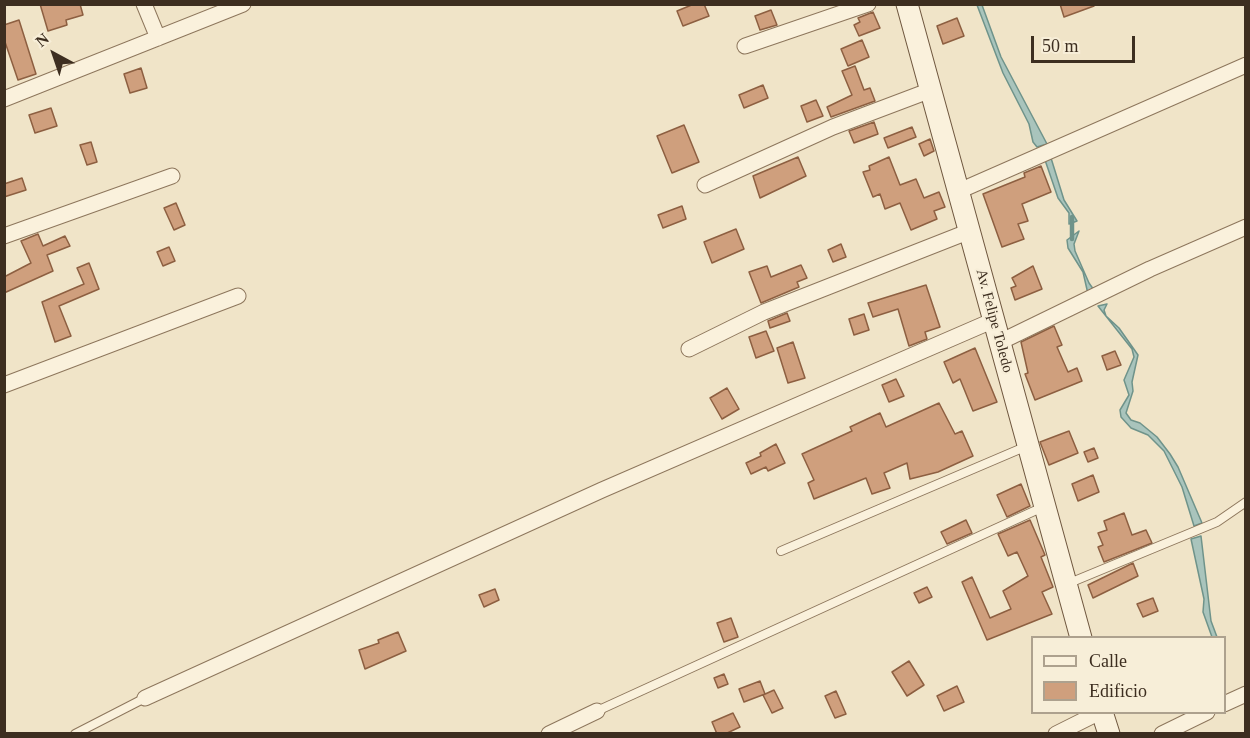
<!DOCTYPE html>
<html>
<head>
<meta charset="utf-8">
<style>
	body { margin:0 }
	#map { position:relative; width:1250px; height:738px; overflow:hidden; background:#f0e4c8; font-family:Georgia,serif }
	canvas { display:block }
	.frame { position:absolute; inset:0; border:6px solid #3d2e20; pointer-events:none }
	.legend { position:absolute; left:1031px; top:636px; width:195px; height:78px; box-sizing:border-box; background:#f7eed8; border:2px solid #ada18e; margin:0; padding:8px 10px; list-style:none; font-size:18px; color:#3d2e20 }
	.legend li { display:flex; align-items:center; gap:12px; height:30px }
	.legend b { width:30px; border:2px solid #ada18e }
	.north { position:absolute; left:24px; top:24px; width:60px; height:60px; -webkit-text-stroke:4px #f7eed8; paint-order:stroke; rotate:320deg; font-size:16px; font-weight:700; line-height:24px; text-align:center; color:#3d2e20 }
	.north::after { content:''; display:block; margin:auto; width:21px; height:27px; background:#3d2e20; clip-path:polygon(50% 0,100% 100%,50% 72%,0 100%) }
	.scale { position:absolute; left:1031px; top:36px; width:104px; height:27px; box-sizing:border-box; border:3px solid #3d2e20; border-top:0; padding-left:8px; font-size:18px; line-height:21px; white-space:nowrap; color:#3d2e20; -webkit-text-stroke:4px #f7eed8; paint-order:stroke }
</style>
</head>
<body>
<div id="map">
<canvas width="1250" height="738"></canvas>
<div class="frame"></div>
<ul class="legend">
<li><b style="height:8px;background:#faf1dc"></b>Calle</li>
<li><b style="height:16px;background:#cf9f7d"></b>Edificio</li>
</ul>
<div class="north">N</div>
<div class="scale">50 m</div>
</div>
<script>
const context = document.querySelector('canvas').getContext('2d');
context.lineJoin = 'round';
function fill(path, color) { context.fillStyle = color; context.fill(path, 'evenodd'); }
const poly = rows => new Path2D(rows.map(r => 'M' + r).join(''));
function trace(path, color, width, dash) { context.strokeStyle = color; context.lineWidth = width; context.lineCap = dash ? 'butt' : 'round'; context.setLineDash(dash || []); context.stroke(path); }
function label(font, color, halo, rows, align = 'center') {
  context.font = font + ' Georgia,serif'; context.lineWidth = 4.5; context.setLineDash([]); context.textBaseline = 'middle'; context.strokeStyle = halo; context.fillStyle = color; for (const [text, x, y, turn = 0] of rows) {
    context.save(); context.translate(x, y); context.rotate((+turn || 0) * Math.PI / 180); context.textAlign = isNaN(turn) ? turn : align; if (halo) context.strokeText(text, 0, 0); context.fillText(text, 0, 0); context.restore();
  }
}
const water = poly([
	[977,5,982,5,1001,57,1047,144,1037,147,1033,142,1029,124,1003,73,977,5],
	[1051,158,1064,200,1077,221,1069,224,1069,213,1058,198,1045,160,1051,158],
	[1079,231,1074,244,1075,251,1089,283,1096,293,1088,294,1083,272,1068,248,1067,240,1079,231],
	[1107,304,1104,310,1106,316,1119,328,1138,355,1132,382,1133,391,1126,413,1131,420,1140,423,1157,437,1170,454,1178,467,1202,523,1194,526,1182,487,1164,451,1148,435,1131,428,1121,417,1120,410,1129,395,1124,380,1134,357,1132,349,1098,306,1107,304],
	[1201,536,1211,621,1217,637,1212,637,1203,612,1204,599,1191,539,1201,536]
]);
const stream = poly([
	[1072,217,1072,239]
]);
const building = poly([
	[40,4,80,4,83,15,66,20,67,25,48,31,40,4],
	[694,4,704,4,709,16,683,26,677,11,694,4],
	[1060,4,1093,4,1094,6,1064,17,1060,4],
	[771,10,777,25,760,30,755,16,771,10],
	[873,12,880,28,859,36,854,25,860,22,858,18,873,12],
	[957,18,964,36,943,44,937,26,957,18],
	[19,20,36,74,18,80,4,39,4,25,19,20],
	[862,40,869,57,848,66,841,49,862,40],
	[855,66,864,90,870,88,875,101,831,117,827,107,852,95,842,71,855,66],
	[141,68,147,88,130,93,124,74,141,68],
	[763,85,768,98,744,108,739,95,763,85],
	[816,100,823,116,807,122,801,106,816,100],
	[51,108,57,126,35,133,29,115,51,108],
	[874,122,878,134,854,143,849,131,874,122],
	[684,125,699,162,672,173,657,136,684,125],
	[912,127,916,137,888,148,884,138,912,127],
	[930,139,934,151,924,156,919,144,930,139],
	[91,142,97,162,87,165,80,145,91,142],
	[798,157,806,176,760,198,753,176,798,157],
	[889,157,900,185,916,179,924,198,939,192,945,207,934,211,937,219,911,230,900,203,885,209,880,194,873,197,863,172,870,170,869,166,889,157],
	[1041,166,1051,192,1022,204,1028,221,1018,224,1024,239,1002,247,983,194,1025,177,1024,173,1041,166],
	[22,178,26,190,4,197,4,184,22,178],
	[176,203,185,225,174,230,164,208,176,203],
	[682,206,686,219,663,228,658,215,682,206],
	[736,229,744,249,712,263,704,242,736,229],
	[38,234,43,246,65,236,70,246,47,255,53,271,4,293,4,277,31,263,21,241,38,234],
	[841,244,846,257,833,262,828,250,841,244],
	[169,247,175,261,163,266,157,252,169,247],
	[89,263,99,289,59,306,71,336,55,342,42,302,84,284,77,268,89,263],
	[801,265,807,278,797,282,799,287,761,303,749,272,767,266,771,277,801,265],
	[1033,266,1042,289,1015,300,1011,288,1016,286,1012,278,1033,266],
	[926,285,940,327,925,332,927,339,909,346,898,309,873,317,868,303,926,285],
	[787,313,790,321,770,328,768,321,787,313],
	[864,314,869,330,854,335,849,319,864,314],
	[1054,326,1062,345,1057,347,1068,372,1077,368,1082,381,1035,400,1025,374,1028,373,1021,342,1054,326],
	[766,331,774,351,756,358,749,337,766,331],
	[793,342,805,378,788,383,777,348,793,342],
	[975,348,997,402,973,411,960,379,953,383,944,362,975,348],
	[1115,351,1121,365,1107,370,1102,356,1115,351],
	[896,379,904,396,889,402,882,385,896,379],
	[727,388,739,409,722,419,710,398,727,388],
	[939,403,955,434,962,431,973,456,938,472,910,479,907,463,884,473,890,488,872,494,866,478,814,499,808,483,814,480,802,454,852,431,850,427,880,413,886,427,939,403],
	[1069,431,1078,453,1049,465,1040,442,1069,431],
	[776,444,785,463,768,471,766,467,751,474,746,463,761,456,760,453,776,444],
	[1094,448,1098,458,1088,462,1084,452,1094,448],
	[1093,475,1099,492,1078,501,1072,484,1093,475],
	[1021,484,1030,506,1007,517,997,495,1021,484],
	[1124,513,1132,535,1146,530,1152,543,1104,562,1098,547,1103,545,1098,533,1107,530,1104,521,1124,513],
	[966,520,972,533,947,544,941,532,966,520],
	[1030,520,1045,555,1041,557,1053,587,1042,592,1052,614,987,640,962,582,972,577,990,618,1011,609,1003,591,1028,576,1017,552,1008,556,998,534,1030,520],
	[1133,563,1138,576,1093,598,1088,585,1133,563],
	[927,587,932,597,919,603,914,593,927,587],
	[495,589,499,600,484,607,479,595,495,589],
	[1153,598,1158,611,1143,617,1137,604,1153,598],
	[731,618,738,637,724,642,717,623,731,618],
	[398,632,406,651,365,669,359,650,379,643,378,640,398,632],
	[909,661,924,685,907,696,892,672,909,661],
	[724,674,728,684,718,688,714,678,724,674],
	[760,681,765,694,744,702,739,689,760,681],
	[957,686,964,702,944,711,937,696,957,686],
	[774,690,783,708,772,713,763,695,774,690],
	[836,691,846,714,835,718,825,696,836,691],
	[733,713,740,727,725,734,717,734,712,722,733,713]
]);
const lane = poly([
	[781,551,1027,446],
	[1067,584,1217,522,1246,502],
	[597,711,1043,507],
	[75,734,145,698]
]);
const street = poly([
	[144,4,158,38],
	[745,46,868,4],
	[4,99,243,4],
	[705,185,833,127,931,90],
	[959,191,1246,65],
	[4,236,172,176],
	[1000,342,1150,269,1246,227],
	[689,349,764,312,970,231],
	[4,385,238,296],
	[145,698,602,490,994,320],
	[1224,704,1246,694],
	[549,734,597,711],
	[1056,734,1100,712],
	[1162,734,1207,712]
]);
const secondary = poly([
	[907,4,1081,638],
	[1102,712,1109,734]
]);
const streetNames = [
	["Av. Felipe Toledo",994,321,75]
];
fill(water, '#a9c4bc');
trace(water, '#6f938a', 1.5);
trace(stream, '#6f938a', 4.5);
fill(building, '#cf9f7d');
trace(building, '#8d5f41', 1.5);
trace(lane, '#8d765c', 10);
trace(street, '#8d765c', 17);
trace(secondary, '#6f573f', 23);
trace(lane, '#faf1dc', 8);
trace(street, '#faf1dc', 15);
trace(secondary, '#faf1dc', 21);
label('15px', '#3d2e20', '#f7eed8', streetNames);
</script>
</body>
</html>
